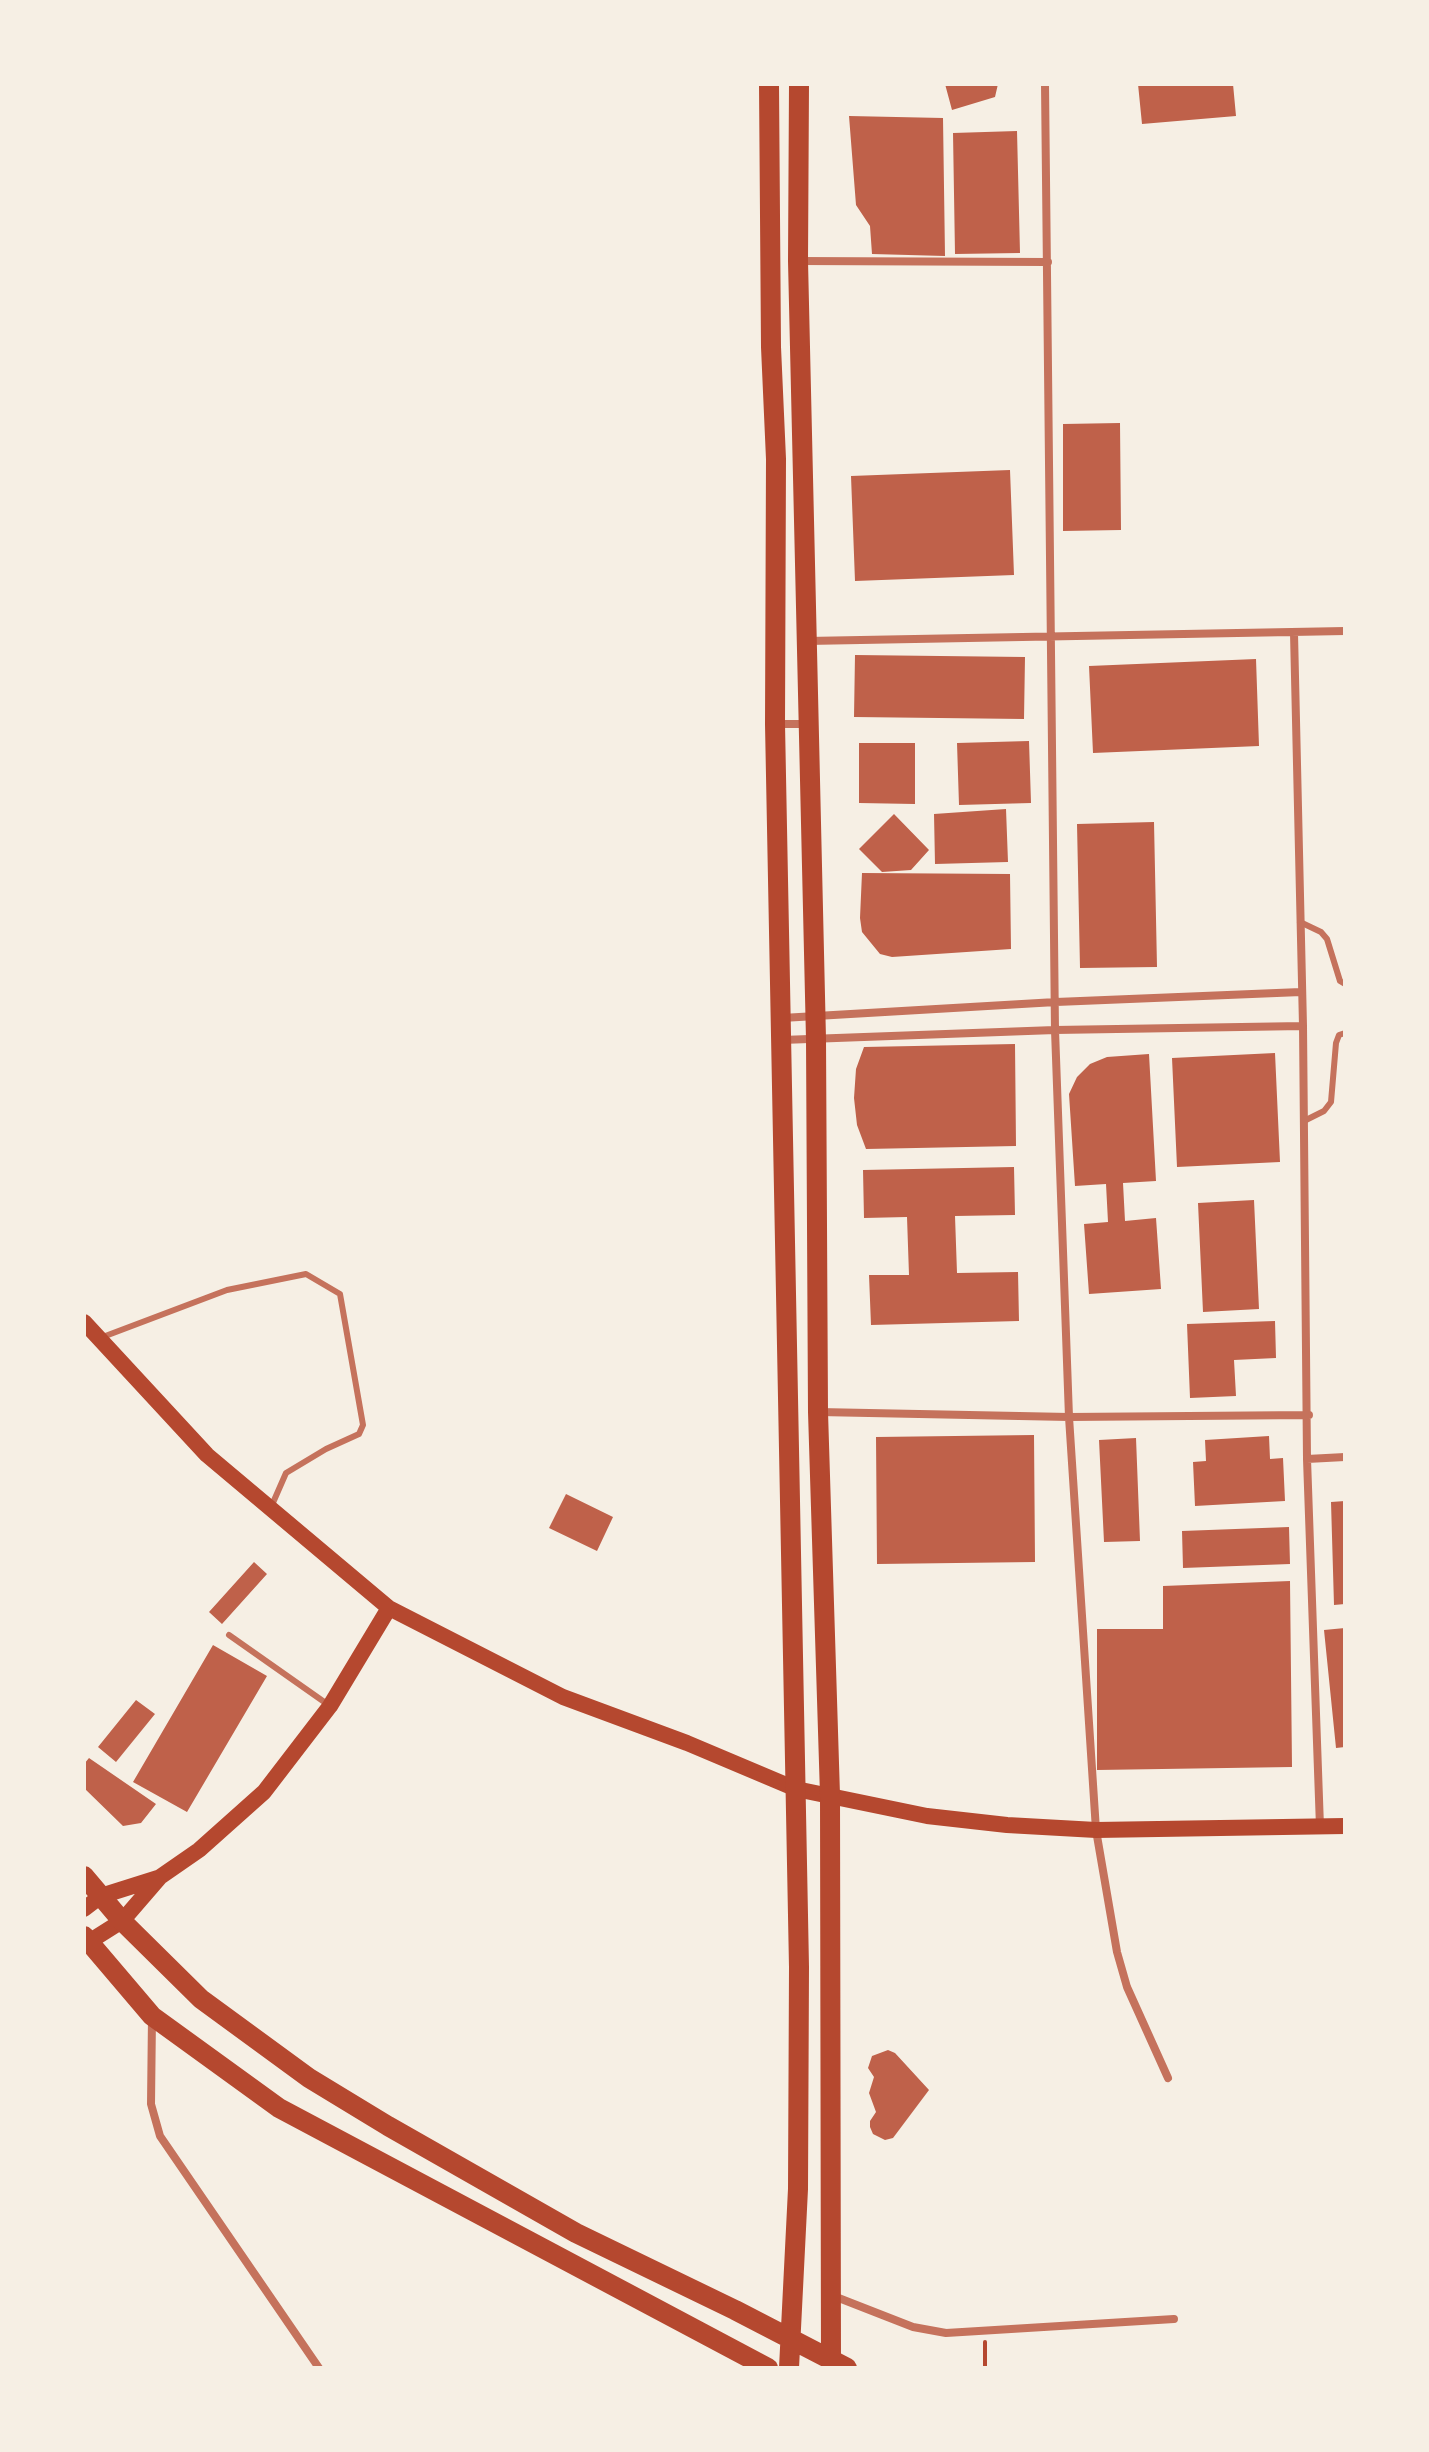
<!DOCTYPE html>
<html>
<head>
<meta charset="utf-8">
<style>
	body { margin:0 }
	#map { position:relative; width:1429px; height:2452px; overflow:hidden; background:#f6efe4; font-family:Arial,sans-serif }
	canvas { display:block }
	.frame { position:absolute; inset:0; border:86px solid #f6efe4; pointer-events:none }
</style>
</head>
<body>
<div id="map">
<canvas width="1429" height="2452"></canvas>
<div class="frame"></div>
</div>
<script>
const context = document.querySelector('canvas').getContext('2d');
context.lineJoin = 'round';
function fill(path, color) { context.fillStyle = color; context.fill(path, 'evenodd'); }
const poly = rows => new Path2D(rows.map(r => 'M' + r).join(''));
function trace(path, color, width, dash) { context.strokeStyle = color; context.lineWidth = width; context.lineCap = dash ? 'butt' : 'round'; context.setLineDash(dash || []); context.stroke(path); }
const building = poly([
	[945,84,998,84,995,97,952,110],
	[1138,84,1233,84,1236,116,1142,124],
	[849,116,943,118,945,256,872,254,870,226,856,205],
	[1017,131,1020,253,955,254,953,133],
	[1120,423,1121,530,1063,531,1063,424],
	[1010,470,1014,575,855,581,851,476],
	[855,655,1025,657,1024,719,854,717],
	[1256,659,1259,746,1093,753,1089,666],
	[1029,741,1031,803,959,805,957,743],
	[859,743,915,743,915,804,859,803],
	[1006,809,1008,862,935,864,934,814],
	[894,814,929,850,911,870,882,872,859,849],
	[1154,822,1157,967,1080,968,1077,824],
	[862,873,1010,874,1011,949,892,957,880,954,862,932,860,918],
	[1015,1044,1016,1146,866,1149,857,1125,854,1098,856,1069,864,1047],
	[1275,1053,1280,1162,1177,1167,1172,1058],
	[1149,1054,1156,1181,1123,1183,1125,1221,1156,1218,1161,1289,1089,1294,1084,1224,1108,1222,1106,1184,1075,1186,1069,1094,1077,1077,1090,1064,1107,1057],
	[1014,1167,1015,1215,955,1216,957,1273,1018,1272,1019,1321,871,1325,869,1275,909,1275,907,1217,864,1218,863,1170],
	[1254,1200,1259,1309,1203,1312,1198,1203],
	[1275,1321,1276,1358,1234,1360,1236,1396,1190,1398,1187,1324],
	[1034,1435,1035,1562,877,1564,876,1437],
	[1269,1436,1270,1459,1283,1458,1285,1501,1195,1506,1193,1462,1206,1461,1205,1440],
	[1136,1438,1140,1541,1104,1542,1099,1440],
	[566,1494,613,1517,597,1551,549,1528],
	[1345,1501,1345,1604,1334,1605,1331,1502],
	[1289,1527,1290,1564,1183,1568,1182,1531],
	[254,1562,267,1574,222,1624,209,1612],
	[1290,1581,1292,1767,1097,1770,1097,1629,1163,1629,1163,1586],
	[1345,1628,1345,1747,1336,1748,1324,1630],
	[213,1645,267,1676,187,1812,133,1782],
	[136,1700,155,1714,116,1762,98,1747],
	[89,1758,156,1804,141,1823,123,1826,84,1788,84,1764],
	[888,2050,895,2053,929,2090,893,2138,885,2140,873,2134,870,2127,870,2121,876,2112,869,2093,874,2077,868,2068,872,2056]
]);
const path = poly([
	[985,2342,985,2368]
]);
const service = poly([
	[1300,922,1321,932,1327,939,1340,981,1345,984],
	[1304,1121,1324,1111,1331,1102,1336,1043,1339,1035,1345,1033],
	[100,1338,227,1290,306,1274,340,1294,363,1425,359,1434,326,1449,286,1473,272,1505],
	[229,1635,330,1706]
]);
const minor = poly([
	[1045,84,1055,1030,1069,1417,1096,1830,1117,1952,1127,1987,1168,2078],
	[798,261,1048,262],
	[1294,633,1303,1026,1307,1459,1320,1827],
	[807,641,1345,631],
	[776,724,806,724],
	[782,1018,1056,1002,1301,992],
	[782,1040,1055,1030,1303,1026],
	[819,1412,1069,1417,1309,1415],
	[1307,1459,1345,1457],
	[152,2017,151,2104,160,2136,319,2368],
	[831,2295,913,2327,946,2333,1174,2319]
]);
const secondary = poly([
	[84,1322,207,1455,389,1608,563,1697,687,1743,796,1789,927,1816,1007,1825,1096,1830,1345,1826],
	[84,1909,101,1896,158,1878],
	[84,1945,122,1921,160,1877,199,1850,264,1792,330,1706,389,1608]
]);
const primary = poly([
	[769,84,771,347,776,459,775,724,799,1967,798,2189,789,2368],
	[799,84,798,261,816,1039,818,1412,830,1795,831,2368],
	[84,1876,122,1921,201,1999,309,2078,388,2126,576,2233,735,2310,847,2368],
	[84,1936,152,2016,279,2108,768,2368]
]);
fill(building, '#bf614a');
trace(path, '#b5482f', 4);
trace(service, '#c5725c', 6);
trace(minor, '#c5725c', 8);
trace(secondary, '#b5482f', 16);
trace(primary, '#b5482f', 20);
</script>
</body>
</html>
